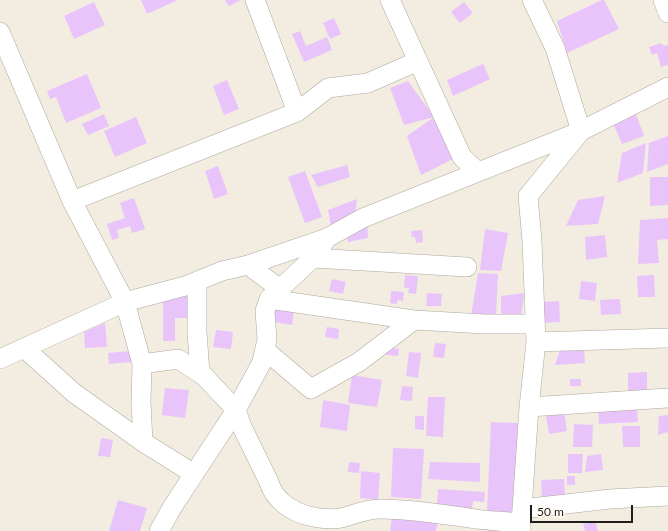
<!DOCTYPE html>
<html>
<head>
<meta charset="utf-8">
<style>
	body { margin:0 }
	#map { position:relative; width:668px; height:531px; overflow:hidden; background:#f2ede0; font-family:Lato,sans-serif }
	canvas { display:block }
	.scale { position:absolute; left:530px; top:505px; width:103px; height:18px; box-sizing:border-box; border:2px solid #1f1d19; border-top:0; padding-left:5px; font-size:12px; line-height:14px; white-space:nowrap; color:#1f1d19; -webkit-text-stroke:3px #fefaf0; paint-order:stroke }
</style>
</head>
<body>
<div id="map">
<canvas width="668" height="531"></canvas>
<div class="scale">50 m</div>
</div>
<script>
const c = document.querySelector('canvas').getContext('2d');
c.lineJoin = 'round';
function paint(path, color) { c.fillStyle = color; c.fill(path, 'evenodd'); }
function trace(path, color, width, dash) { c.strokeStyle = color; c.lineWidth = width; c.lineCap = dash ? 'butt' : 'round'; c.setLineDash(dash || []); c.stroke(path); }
const building = new Path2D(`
	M141 0H178L147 14Z
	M225 0H241L229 6Z
	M602 0H604L619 29 567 53 557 21Z
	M94 2 105 25 74 39 64 16Z
	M464 2 473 13 460 23 451 12Z
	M334 18 341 34 330 39 323 23Z
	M300 31 306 46 327 37 332 50 304 62 292 34Z
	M661 43 664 46 668 45V65L661 67 657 53 652 55 649 47Z
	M483 64 490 79 453 96 447 80Z
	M87 74 101 108 66 123 56 97 50 99 47 91Z
	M227 80 239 109 224 115 213 86Z
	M408 81 434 117 404 125 390 88Z
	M104 114 109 126 88 135 82 124Z
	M636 114 644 136 622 144 613 123Z
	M136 117 147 143 115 157 104 131Z
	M434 117 453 159 421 175 407 136Z
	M668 136V164L647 172 649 143Z
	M646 143 643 173 617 183 622 153Z
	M347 165 350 177 318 187 311 175Z
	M218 166 228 194 214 199 205 171Z
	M305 171 322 217 305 223 288 177Z
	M650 177H668V205L650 206Z
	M605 196 598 224 566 226 578 200Z
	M134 198 145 229 132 233 130 226 117 230 119 238 112 240 107 224 125 218 120 203Z
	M357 199 355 214 331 226 328 210Z
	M668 218V239L657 240 659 263 638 264 640 220Z
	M367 223 368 238 348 242 346 234Z
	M485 229 508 233 501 271 480 270Z
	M422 230 423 242 416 243 415 237H412L411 231Z
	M605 235 607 257 586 260 585 237Z
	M478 273 498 274 496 317 471 316Z
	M405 275 418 276 416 294 408 293 409 288H404Z
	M654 275 655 297H638L637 276Z
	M332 279 346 282 343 294 329 291Z
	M581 281 597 283 595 301 579 299Z
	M391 291 404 292 403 301 397 300V304L390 303Z
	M427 293 442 294 441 306H426Z
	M524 293 521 316 501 314V296Z
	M163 294H188V318H175V341H163Z
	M620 299 621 314 601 315 600 300Z
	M559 301 560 322 540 323 539 302Z
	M275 307 294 310 292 325 273 322Z
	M105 323 107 347 85 348 84 332Z
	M327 327 339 329 338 339 325 337Z
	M216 330 233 332 231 349 213 347Z
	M435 343 446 344 444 358 433 357Z
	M387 347 399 349 398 356 386 355Z
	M584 349 585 363 555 365 560 350Z
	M130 351 131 362 109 364 108 353Z
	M409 352 421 353 418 378 406 376Z
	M647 372V392L628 393V373Z
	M352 375 382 380 377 407 348 403Z
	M570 379H581V386H570Z
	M402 386 413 387 412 401 400 400Z
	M165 388 189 390 185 418 162 415Z
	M428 397H445L443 437 426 436Z
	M323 400 350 405 347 431 320 427Z
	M637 406 638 422 599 424 598 407Z
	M564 412 567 431 549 434 546 416Z
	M668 415V432L658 435 659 416Z
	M415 416H424V430L415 429Z
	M491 422 518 423 514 513 487 512Z
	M574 424 593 425 592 447H573Z
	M622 426H640V447H623Z
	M101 438 113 440 110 457 98 456Z
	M393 448 424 449 421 499 391 497Z
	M568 454H583L582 473H568Z
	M601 454 603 470 585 472 587 456Z
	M349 462 360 463 359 473 348 472Z
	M430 462 480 463V482L428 479Z
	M361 471 380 473 378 500 360 498Z
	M567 476H575V485H567Z
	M564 479 565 497 542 498 541 480Z
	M438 489 485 492 484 502 473 501 472 509 437 507Z
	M118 500 147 508 140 531H109Z
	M392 517 438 522 436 531H390Z
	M595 521 598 531H585L583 524Z`);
const minor = new Path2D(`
	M255 0 297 112
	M390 0 462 157 478 172
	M663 0 668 13
	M0 32 72 201 125 302 142 364 141 402 143 442
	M72 201 297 112 328 88 368 83 418 61
	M313 258 467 267
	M248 265 280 289
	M197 282V332L200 373
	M269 299 414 320
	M536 342 668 338
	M24 348 74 393 143 442 194 474
	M265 350 311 389 359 362 414 320 485 324H535
	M0 359 125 302 185 286 222 271 248 265 327 238 363 218 581 131 668 87
	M142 364 178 359 204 376 236 410 242 427 269 482C274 500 292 512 309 516 321 519 334 520 345 517 358 513 367 509 381 509 410 509 440 514 469 518 486 521 503 521 521 523
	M529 407 668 398
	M522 509 610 499 668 496
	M159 531 173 506 236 410 262 362 267 339 265 311 269 299 313 258 327 238
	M521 531V523L529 407 536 342 532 241 528 196 581 131 555 48 532 0`);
paint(building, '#e9c4fb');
trace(minor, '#ada89c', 20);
trace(minor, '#fff', 19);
</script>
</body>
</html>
